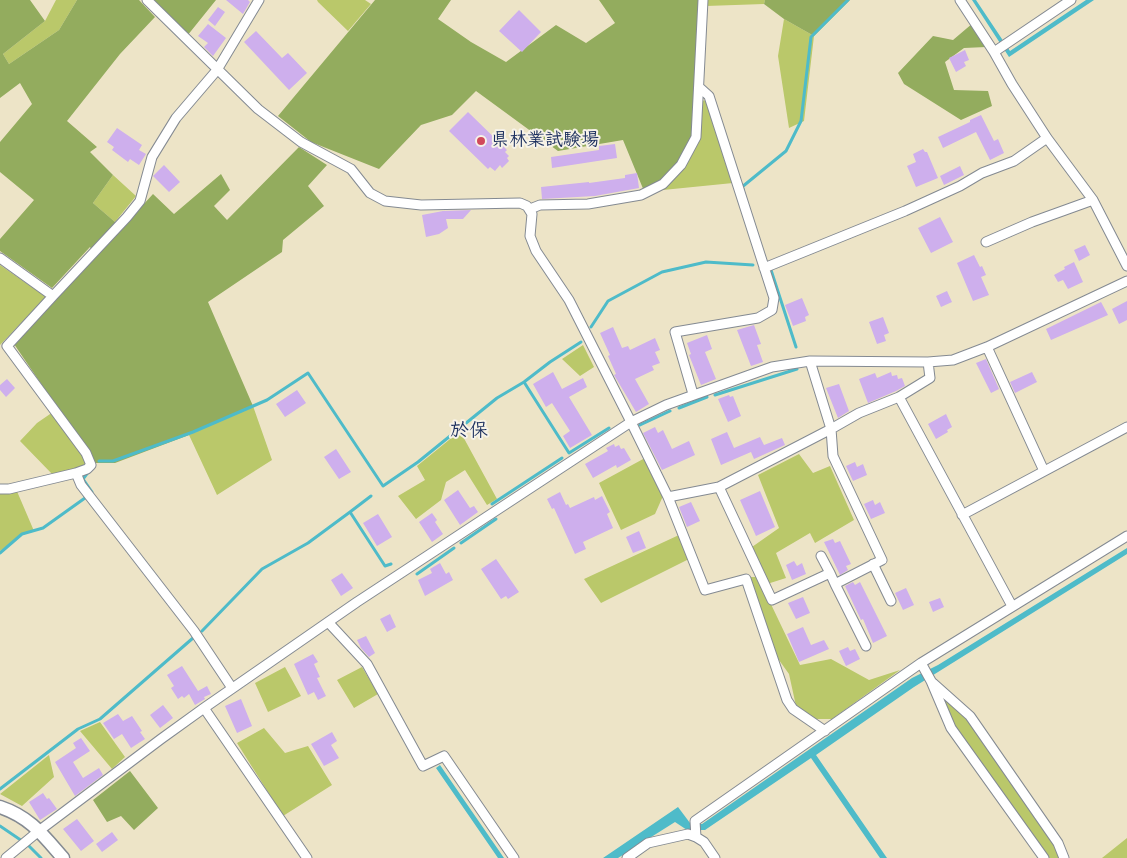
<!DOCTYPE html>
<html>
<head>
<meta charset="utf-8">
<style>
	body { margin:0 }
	canvas { display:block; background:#ede4c7 }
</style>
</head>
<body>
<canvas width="1127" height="858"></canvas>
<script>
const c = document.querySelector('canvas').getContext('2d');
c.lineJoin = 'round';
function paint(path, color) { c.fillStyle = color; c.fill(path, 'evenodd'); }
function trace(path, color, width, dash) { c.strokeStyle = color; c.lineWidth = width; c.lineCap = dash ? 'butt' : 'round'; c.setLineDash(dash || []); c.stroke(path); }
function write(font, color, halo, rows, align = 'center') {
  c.font = font + ' Mynerve,"Klee One",sans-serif'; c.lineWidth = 4; c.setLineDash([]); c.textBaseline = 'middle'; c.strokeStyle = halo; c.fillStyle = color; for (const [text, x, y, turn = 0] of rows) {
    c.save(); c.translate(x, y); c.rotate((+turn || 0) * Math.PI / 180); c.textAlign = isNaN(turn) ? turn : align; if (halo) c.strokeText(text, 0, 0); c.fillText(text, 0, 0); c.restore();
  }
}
const green = new Path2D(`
	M56 0H77L59 30 9 64 3 54 45 21Z
	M317 0H365L371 4 348 31 318 2Z
	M706 0H765L764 4 706 6Z
	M784 19 814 36 804 121 789 128 778 56Z
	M706 100 733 183 663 190 684 167 702 101Z
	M113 175 136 196 115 222 93 203Z
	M0 265 46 297 0 345Z
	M583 345 594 367 580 376 562 359Z
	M253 406 272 460 217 495 189 435Z
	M53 412 80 450 86 463 80 468 53 475 20 441 37 423Z
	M460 431 497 499 487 505 465 470 446 482 441 500 416 519 398 496 425 480 417 466Z
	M799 454 813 473 830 466 854 520 815 543 810 533 776 553 786 578 767 584 752 547 779 528 758 475Z
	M645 458 663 496 655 514 621 530 599 483Z
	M16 489 34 531 22 535 0 551V491Z
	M679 535 689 559 601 603 584 579Z
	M750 577H758L800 665 831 659 869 680 900 670 832 719H814L796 706 789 674 774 653Z
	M285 667 301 696 268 712 255 683Z
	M362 667 378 694 354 708 337 680Z
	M943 699H947L966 718 1054 843 1061 858H1048L954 726Z
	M100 722 125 757 112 769 80 731Z
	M264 728 285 753 308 746 332 785 283 816 237 743Z
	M49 755 54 777 22 806 0 794Z
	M1127 838V858H1102Z`);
const forest = new Path2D(`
	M0 0H30L45 21 3 54 9 64 59 30 77 0H139L155 17 120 54 67 121 97 147 90 152 113 175 93 203 122 228 153 194 174 214 221 174 230 190 214 206 227 220 299 147 327 165 308 186 324 206 283 240 282 252 208 302 253 406 189 435 115 463H95L14 344 96 257 90 247 52 288 0 251V239L34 200 0 172V142L32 104 20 83 0 98Z
	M154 0H216L187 36Z
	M375 0H451L438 19 471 42 506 62 556 25 586 43 615 23 599 0H699L691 137 678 164 662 180 644 191 623 140 558 151 476 91 452 115 421 125 379 169 311 142 278 116Z
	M765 0H850L814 36 784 19 764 4Z
	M973 23 986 47 964 48 945 62 954 90 988 91 992 106 961 120 904 84 898 73 933 36 953 40Z
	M130 771 158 808 134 830 121 816 107 822 93 800Z`);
const water = new Path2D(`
	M972 0H976L1010 51 1086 0H1094L1009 57Z
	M1127 548V554L914 687 816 755 887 858H880L811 758 705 830H687L675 822 618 858H603L678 807 690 823 702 824 912 678 938 665Z
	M440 765 504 858H498L436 768Z`);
const stream = new Path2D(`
	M743 189 742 187 786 151 801 121 811 37 848 0
	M771 270 796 347
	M591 327 608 301 662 272 706 262 753 265
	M524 382 569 453 609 428
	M715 395 797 369
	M679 408 707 397
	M640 425 670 411
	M99 461H113L193 432 267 400 308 373 383 486 418 462 497 398 524 382 550 362 581 342
	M89 471 83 479 92 492
	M492 504 562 458
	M350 512 371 496
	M461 543 496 519
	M0 553 22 534 43 528 85 498
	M417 574 454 548
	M202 631 262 569 308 543 350 512 385 566 391 564
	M0 789 78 729 100 719 193 638
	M0 826 28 845 41 858`);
const building = new Path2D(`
	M226 0H248L250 2 243 14Z
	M218 7 225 12 215 26 208 20Z
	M519 10 541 32 522 52 499 31Z
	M208 24 226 38 213 56 204 47 208 43 198 36Z
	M256 31 282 58 288 53 307 73 289 90 244 42Z
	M965 50 969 60 964 62 966 66 956 72 949 58Z
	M468 112 507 150 505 152 509 156 507 158 509 161 502 168 500 165 495 171 490 167 488 169 449 131Z
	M981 115 994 141 998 139 1004 153 990 160 976 132 943 148 938 137 970 122V120Z
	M117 128 142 145 139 150 146 154 139 165 130 159 128 162 112 150 114 147 107 142Z
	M615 144 617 158 552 168 551 157 599 150V146Z
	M923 149 925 152H927L938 178 916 187 907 166 916 162 913 154Z
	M164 165 180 182 169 192 153 176Z
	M960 166 964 175 944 185 940 176Z
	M637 173 639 188 595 196 542 199 541 187 589 182V183L625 178V175Z
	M471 210 463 219H446L448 228 439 234 426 237 422 215 443 211Z
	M940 217 953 242 931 253 918 228Z
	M1085 245 1090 255 1079 261 1074 250Z
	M974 255 980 267 982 266 986 275 981 277 989 295 973 301 957 263Z
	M1074 262 1083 282 1068 289 1063 280 1058 282 1054 275 1065 269 1064 267Z
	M947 291 952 302 941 307 936 296Z
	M802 298 809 315 805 317 806 321 793 326 785 305Z
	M1127 301V320L1119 324 1112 309Z
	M1101 302 1108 315 1051 340 1046 329Z
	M883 317 889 333 884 335 886 341 877 344 869 322Z
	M754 325 761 344 757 345 763 362 751 366 737 330Z
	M613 327 622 348 628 346 630 350 655 338 660 350 655 352 660 363 652 366 654 370 635 379 649 404 636 412 614 375 616 374 608 356 610 355 600 333Z
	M707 335 712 349 705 352 716 379 701 385 689 355 691 354 687 343Z
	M986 359 999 389 991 393 976 363Z
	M553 372 562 389 583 378 587 387 569 397 592 435 570 448 563 436 570 431 552 403 546 407 533 384Z
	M891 372 892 376 897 375 898 379 902 378 905 386 896 391 868 403 859 379 875 373 877 378Z
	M1032 372 1037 382 1015 393 1010 382Z
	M7 379 15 388 6 397 0 390V385Z
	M839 384 849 411 838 418 826 388Z
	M297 390 306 403 285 417 276 404Z
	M729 395 730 397 733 396 741 416 728 422 718 399Z
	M946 414 952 427 947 430 948 432 936 439 928 424Z
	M655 427 658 433 663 430 672 449 689 441 695 455 662 470 643 433Z
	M727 432 734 448 760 437 764 445 782 438 785 445 754 459 751 452 721 465 711 439Z
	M614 444 615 447 619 445 621 449 624 448 631 460 617 468 616 465 593 478 585 464 608 451 606 448Z
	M336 449 351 472 339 479 324 457Z
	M855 462 857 467 863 464 867 475 853 481 846 466Z
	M458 490 470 508 474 506 478 512 460 525 444 500Z
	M760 491 775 527 756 536 740 500Z
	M560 492 566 505 568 504 570 508 594 497 595 500 602 496 610 512 607 514 613 528 583 542 586 549 575 554 554 508 552 509 547 499Z
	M873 500 875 505 880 502 885 513 871 519 864 504Z
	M691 502 700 521 687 527 679 507Z
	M432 513 437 520 435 522 443 534 432 542 419 522Z
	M378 514 392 537 377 546 363 523Z
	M639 531 646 548 633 553 626 537Z
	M833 539 835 543 840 541 851 564 846 566 848 570 840 575 824 542Z
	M496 559 519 592 508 599 506 596 501 599 481 569Z
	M794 561 797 566 802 563 806 574 792 580 786 565Z
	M440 563 446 574 449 572 453 580 425 596 418 580 432 573 430 569Z
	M342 573 353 588 341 596 331 580Z
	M853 582 855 585 860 582 887 636 873 643 863 619 861 620 845 586Z
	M906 588 914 605 903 610 895 593Z
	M803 597 810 613 796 619 788 603Z
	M940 598 944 607 933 612 929 602Z
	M390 614 396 627 387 632 380 619Z
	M803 627 811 645 824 640 829 649 799 662 787 634Z
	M366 636 375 653 369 657 361 648 357 640Z
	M848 647 850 651 855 649 860 659 846 666 839 651Z
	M313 654 318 662 314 664 320 677 317 678 326 696 318 700 314 692 308 695 294 664Z
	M182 666 198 691 207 686 211 694 204 697 205 699 195 705 189 694 184 698 182 696 178 699 171 688 174 686 167 675Z
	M241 699 252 726 237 733 225 706Z
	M163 705 173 718 160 728 150 715Z
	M118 714 123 721 132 716 142 731 140 732 145 739 131 748 122 734 114 739 103 723Z
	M332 732 337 741 331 745 339 758 324 766 311 744Z
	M81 738 90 751 73 762 83 778 99 768 103 775 75 796 55 762 76 748 73 743Z
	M43 793 47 799 49 798 57 809 40 820 29 802Z
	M77 819 94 841 81 851 63 829Z
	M112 832 118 840 102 852 96 844Z`);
const street = new Path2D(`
	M147 0 258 109 301 142 351 169 370 193 385 201 421 205 520 203 527 206 532 214 530 236 536 251 569 300 631 422 668 497 719 487 831 429 810 361
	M960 0 994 52 1012 84 1047 138 1093 200 1127 266
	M994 52 1071 0
	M530 209 540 205 588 204 641 195 663 184 681 165 696 137 703 0
	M986 242 1032 222 1093 200
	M0 258 53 296 127 217 140 201 152 157 176 118 217 70 259 0
	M764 268 905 211 960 186 982 173 1014 161 1047 138
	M53 296 7 346 86 453 91 465 87 469 76 473 81 485 194 631 232 688
	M987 347 1044 471
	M693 394 675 332 758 318 772 310 774 298 709 96 699 87
	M899 397 1012 606
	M719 487 772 600 830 573 835 584 882 560 833 456 831 429 859 413 899 397 930 378 928 362
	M0 489H9L76 473
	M668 497 705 590 746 579 787 700 793 709 825 731
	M962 515 1127 427
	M821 556 830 573
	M873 564 891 601
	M835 584 866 646
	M328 622 367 664 423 766 444 756 514 858
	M921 663 931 681 951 728 1044 858
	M933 683 970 716 1058 843 1064 858
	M204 708 307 858
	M696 837 695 821 921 663 1127 536
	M6 858 40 830 161 739 204 708 357 602 631 422 666 405 772 367 810 361 928 362 953 360 987 347 1127 281
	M627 858 648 843 688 834 696 837 704 842 715 858`);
const secondary = new Path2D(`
	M0 807C30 817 43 835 63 858`);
const markers = [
	[481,141,5,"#d1495b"]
];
const poiNames = [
	["県林業試験場",491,141]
];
const neighbourhoodNames = [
	["於保",469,432]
];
paint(green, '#bac86a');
paint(forest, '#93ac5e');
paint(water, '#4ebbc9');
trace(stream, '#4ebbc9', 3);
paint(building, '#ceafed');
trace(street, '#848a92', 11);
trace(secondary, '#848a92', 15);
trace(street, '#fff', 9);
trace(secondary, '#fff', 12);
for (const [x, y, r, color] of markers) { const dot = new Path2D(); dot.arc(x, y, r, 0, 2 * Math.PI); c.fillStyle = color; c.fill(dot); trace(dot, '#f7f3e8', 2); }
write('bold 18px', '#1b2f5e', '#f7f3e8', poiNames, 'left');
write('bold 19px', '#1b2f5e', '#f7f3e8', neighbourhoodNames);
</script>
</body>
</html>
